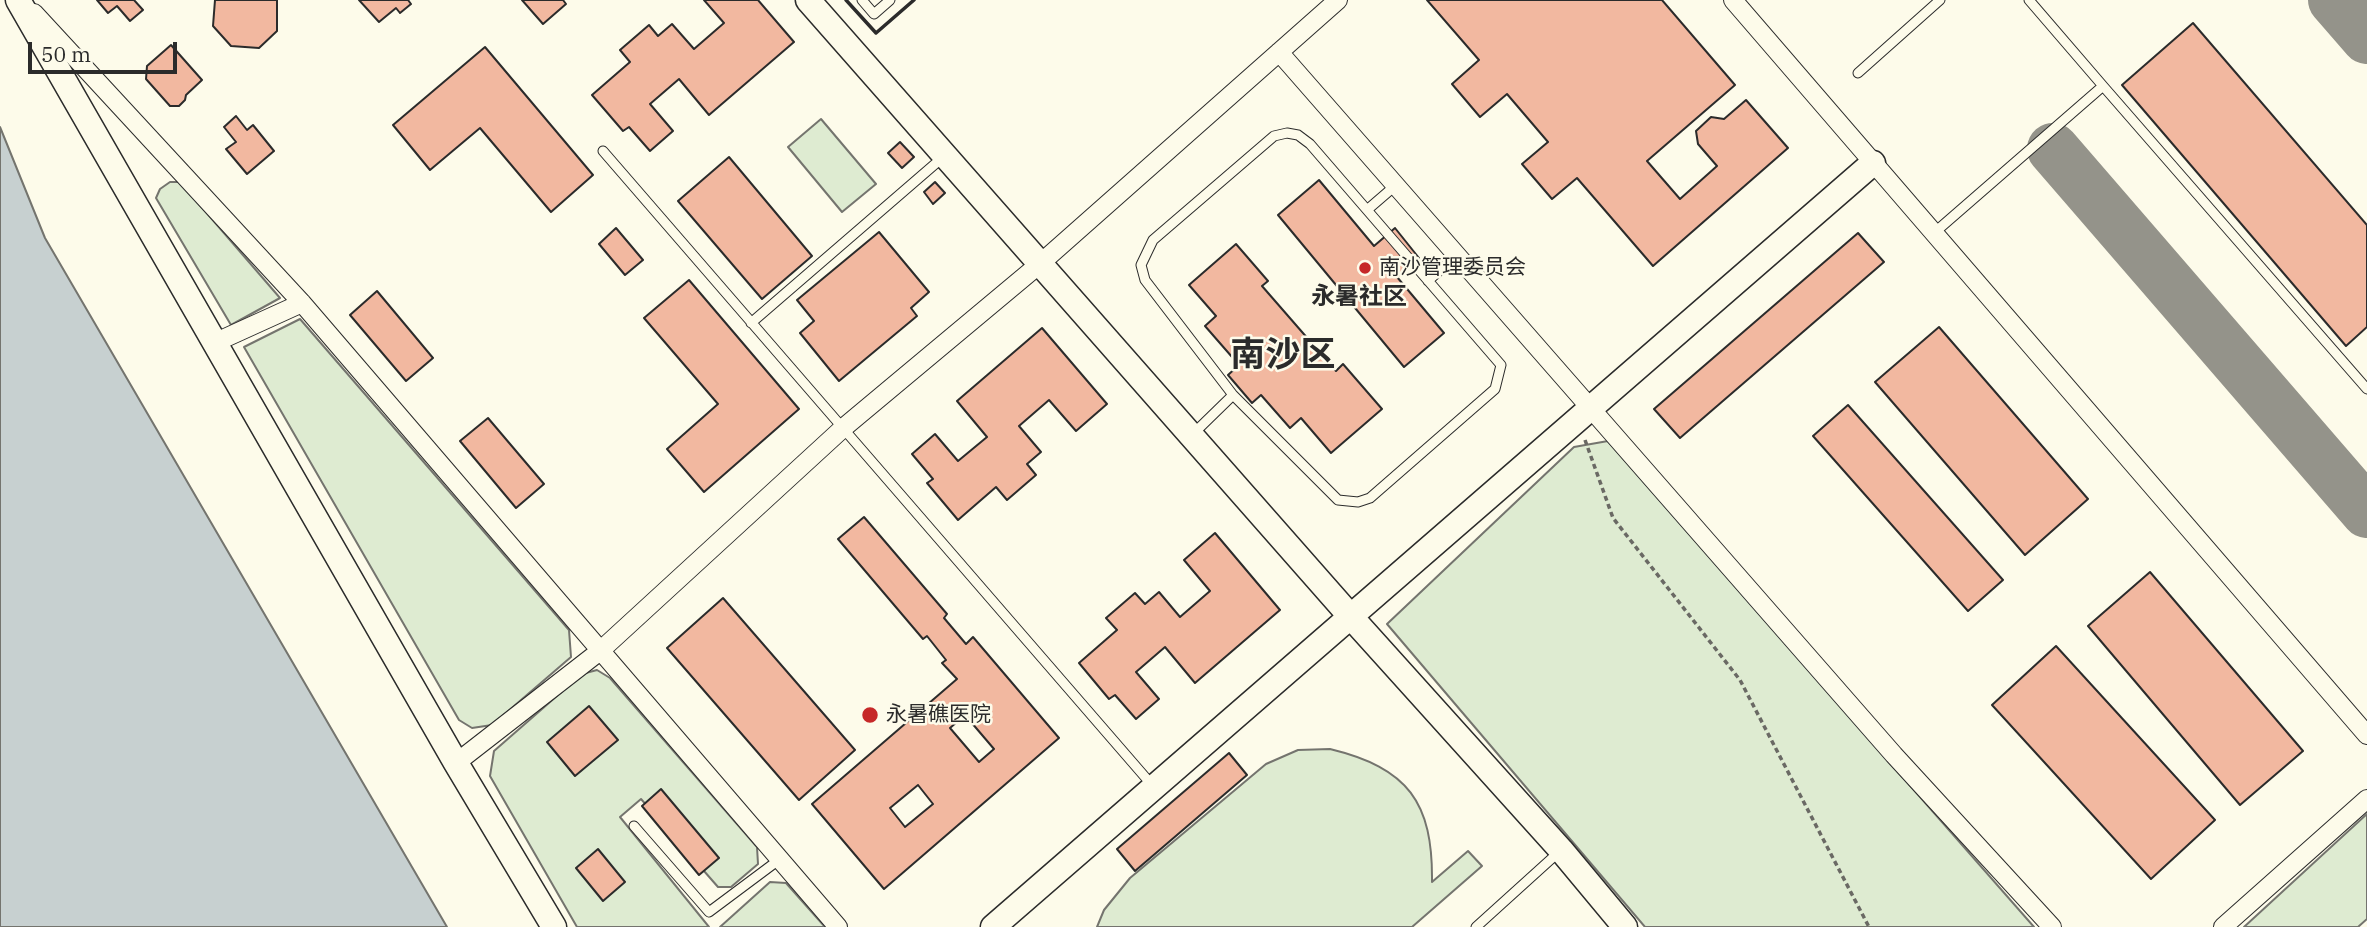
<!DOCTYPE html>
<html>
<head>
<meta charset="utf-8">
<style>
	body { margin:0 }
	#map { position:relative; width:2367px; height:927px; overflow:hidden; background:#fdfbea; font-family:"IBM Plex Serif",serif }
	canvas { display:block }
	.scale { position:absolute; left:28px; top:42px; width:149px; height:32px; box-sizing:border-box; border:4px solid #2b2b2b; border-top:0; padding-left:9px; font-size:21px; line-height:24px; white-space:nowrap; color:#2b2b2b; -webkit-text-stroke:5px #fdfbea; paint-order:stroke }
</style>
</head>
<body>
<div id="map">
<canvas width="2367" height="927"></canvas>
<div class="scale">50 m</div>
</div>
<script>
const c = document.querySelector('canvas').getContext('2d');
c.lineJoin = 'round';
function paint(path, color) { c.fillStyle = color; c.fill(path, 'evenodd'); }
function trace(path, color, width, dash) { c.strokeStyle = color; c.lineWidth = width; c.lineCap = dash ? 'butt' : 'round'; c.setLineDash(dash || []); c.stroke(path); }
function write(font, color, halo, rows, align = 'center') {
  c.font = font + ' "IBM Plex Serif","Noto Sans SC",serif'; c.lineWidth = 5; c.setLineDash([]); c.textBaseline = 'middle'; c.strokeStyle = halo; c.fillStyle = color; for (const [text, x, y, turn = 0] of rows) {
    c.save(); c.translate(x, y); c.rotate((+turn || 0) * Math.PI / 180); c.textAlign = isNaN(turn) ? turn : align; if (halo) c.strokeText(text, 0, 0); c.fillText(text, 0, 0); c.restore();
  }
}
const green = new Path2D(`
	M821 119 876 184 842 212 788 147Z
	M170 182H180L280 298 231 325 156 198 160 189Z
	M300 319 569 630 571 657 492 725 472 728 459 720 244 347Z
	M1608 441 2034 927H1645L1387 624 1574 447Z
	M597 670 610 678 757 847 758 864 731 887H718L641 799 620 817 709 927H577L490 776 494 751 582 674Z
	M1330 749C1408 768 1433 802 1432 882L1468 851 1482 866 1412 927H1097L1104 910 1130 878 1266 764 1298 750Z
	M2367 814V919L2358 927H2244Z
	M770 882 786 883 825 927H720Z`);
const water = new Path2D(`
	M0 127 45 238 447 927H0Z`);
const taxiway = new Path2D(`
	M2334 0 2367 38
	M2053 149 2367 512`);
const building = new Path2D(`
	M97 0H134L143 10 130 21 117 6 108 13Z
	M215 0H277V31L259 48 231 46 213 26Z
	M359 0H408L411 4 400 13 396 8 379 22Z
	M522 0H563L566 4 543 24Z
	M704 0H758L794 42 709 115 679 79 650 104 673 131 650 151 629 127 623 131 592 95 630 62 620 50 649 25 658 36 672 24 694 49 724 23Z
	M1427 0H1662L1735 85 1647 161 1680 199 1717 166 1698 144 1696 131 1711 117 1724 119 1746 100 1788 148 1653 266 1577 178 1552 199 1522 164 1548 142 1507 94 1480 117 1452 84 1479 60Z
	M2193 23 2367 225V327L2346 346 2122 85Z
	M171 45 202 80 186 95 185 100 179 106H170L146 79 147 66Z
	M485 47 593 175 551 212 480 128 430 170 393 125Z
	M236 116 247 130 253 125 274 151 247 174 226 149 236 142 224 127Z
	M900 142 914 157 902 168 888 153Z
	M729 157 812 256 762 299 678 201Z
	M1319 180 1374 246 1395 228 1419 258 1397 277 1444 333 1404 367 1278 215Z
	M935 182 945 193 933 204 924 192Z
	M616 228 643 260 625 275 599 244Z
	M879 232 929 292 911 308 917 316 839 381 800 333 814 321 797 300Z
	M1858 233 1884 262 1680 438 1654 409Z
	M1236 244 1268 281 1262 286 1336 371 1343 364 1382 409 1331 453 1301 418 1290 428 1261 395 1252 403 1228 375 1239 365 1205 326 1216 316 1189 285Z
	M689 280 799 409 704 492 667 449 718 404 644 318Z
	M377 291 433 358 406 381 350 315Z
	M1939 327 2088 499 2025 555 1875 382Z
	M1042 328 1107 404 1076 431 1049 400 1019 426 1041 452 1027 464 1036 475 1007 500 996 487 958 520 927 483 933 479 912 454 935 434 958 461 987 437 957 401Z
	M1848 405 2003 580 1968 611 1813 436Z
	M488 418 544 484 516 508 460 441Z
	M864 517 947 614 944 618 966 644 973 637 1059 738 884 889 812 804 957 679 942 663 946 660 927 636 923 639 838 539ZM965 715 994 749 979 762 950 728ZM918 785 933 804 905 827 890 808Z
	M1215 533 1280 610 1195 683 1165 647 1136 672 1159 699 1136 719 1115 695 1109 699 1079 663 1117 630 1106 618 1135 593 1145 604 1159 592 1180 617 1210 591 1184 560Z
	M2150 572 2303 751 2240 805 2088 626Z
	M723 598 855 750 799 800 667 648Z
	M2056 646 2215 820 2151 879 1992 705Z
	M589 706 618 740 575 776 547 742Z
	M1229 753 1247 775 1135 871 1117 849Z
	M661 789 719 858 699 875 642 806Z
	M598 849 625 882 603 901 576 868Z`);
const path = new Path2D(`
	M1585 440 1613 518 1740 680 1869 927`);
const lane = new Path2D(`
	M862 0 874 14 890 0
	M1858 73 1940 0
	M2103 86 2367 389
	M1287 133 1298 135 1310 144 1501 365 1495 389 1370 498 1358 502 1338 500 1233 395 1145 280 1141 265 1153 240 1274 136Z
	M603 151 1152 785
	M1367 210 1396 185
	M1934 233 2103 86 2029 0
	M1428 281 1457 255
	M751 323 942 158
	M1193 434 1233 395
	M634 826 709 912 780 859
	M1476 927 1560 851`);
const street = new Path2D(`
	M1733 0 2367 735
	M34 13 302 303 838 927
	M1279 52 1894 755 2052 927
	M214 343 302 303
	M456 763 600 651 842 429 1042 262 1338 0
	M2223 927 2367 799`);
const secondary = new Path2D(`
	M18 0 456 763 554 927
	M808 0 1351 617 1561 850 1625 927
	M993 927 1873 163`);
const wall = new Path2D(`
	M846 0 876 33 914 0`);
const markers = [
	[1365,268,7,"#c62828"],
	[870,715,9,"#c62828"]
];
const poiNames = [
	["南沙管理委员会",1379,268],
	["永暑礁医院",886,715]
];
const quarterNames = [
	["永暑社区",1359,297]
];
const townNames = [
	["南沙区",1283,356]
];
paint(green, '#deebd1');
trace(green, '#74746e', 2);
paint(water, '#c7d0d0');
trace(water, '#74746e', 2);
trace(taxiway, '#94938a', 52);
paint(building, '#f2b8a0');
trace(building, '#2b2b2b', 2);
trace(lane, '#2b2b2b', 11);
trace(street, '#2b2b2b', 20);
trace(secondary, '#2b2b2b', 27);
trace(path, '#6a6964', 3.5, [5, 3.5]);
trace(lane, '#fdfbea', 9);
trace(street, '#fdfbea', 18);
trace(secondary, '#fdfbea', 24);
trace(wall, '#2b2b2b', 3.5);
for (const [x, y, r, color] of markers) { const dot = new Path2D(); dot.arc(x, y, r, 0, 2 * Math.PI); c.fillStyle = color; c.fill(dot); trace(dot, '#fdfbea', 2.5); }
write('21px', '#2b2b2b', '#fdfbea', poiNames, 'left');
write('bold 24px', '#2b2b2b', '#fdfbea', quarterNames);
write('bold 35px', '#2b2b2b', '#fdfbea', townNames);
</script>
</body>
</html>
